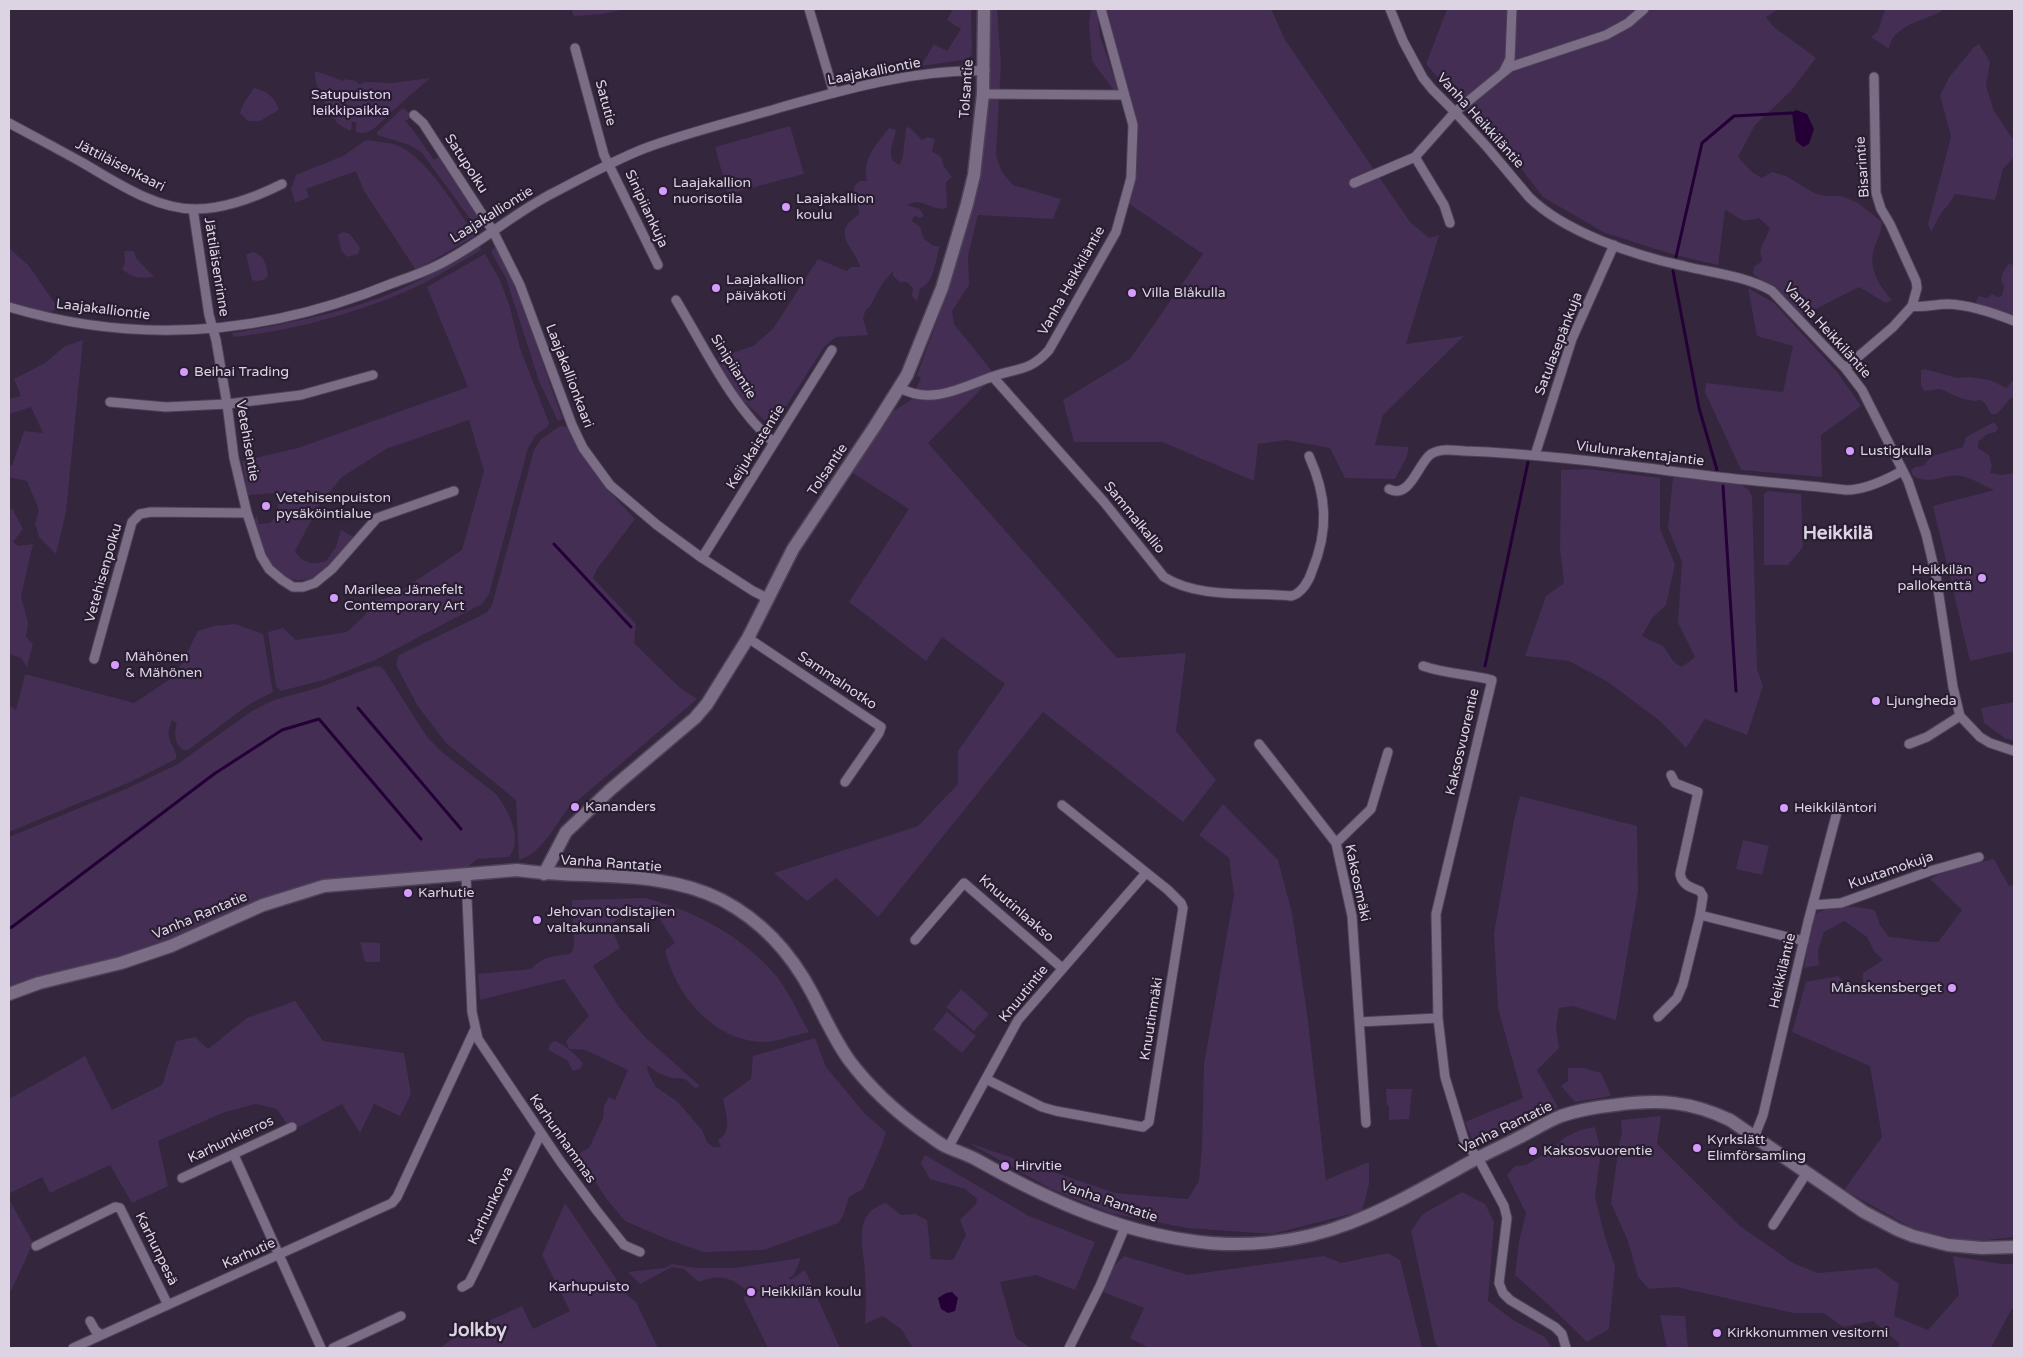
<!DOCTYPE html>
<html>
<head>
<meta charset="utf-8">
<style>
	body { margin:0 }
	#map { position:relative; width:2023px; height:1357px; overflow:hidden; background:#33263d; font-family:"Varela Round",sans-serif }
	canvas { display:block }
	.frame { position:absolute; inset:0; border:10px solid #dcd4e3; pointer-events:none }
</style>
</head>
<body>
<div id="map">
<canvas width="2023" height="1357"></canvas>
<div class="frame"></div>
</div>
<script>
const c = document.querySelector('canvas').getContext('2d');
c.lineJoin = 'round';
function paint(path, color) { c.fillStyle = color; c.fill(path, 'evenodd'); }
function trace(path, color, width, dash) { c.strokeStyle = color; c.lineWidth = width; c.lineCap = dash ? 'butt' : 'round'; c.setLineDash(dash || []); c.stroke(path); }
function write(font, color, halo, rows, align = 'center') {
  c.font = font + ' "Varela Round",sans-serif'; c.lineWidth = 4.5; c.setLineDash([]); c.textBaseline = 'middle'; c.strokeStyle = halo; c.fillStyle = color; for (const [text, x, y, turn = 0] of rows) {
    c.save(); c.translate(x, y); c.rotate((+turn || 0) * Math.PI / 180); c.textAlign = isNaN(turn) ? turn : align; if (halo) c.strokeText(text, 0, 0); c.fillText(text, 0, 0); c.restore();
  }
}
const green = new Path2D(`
	M571 9H626L602 14 574 16Z
	M953 9H971L972 54 968 59 963 60 921 66 934 44 947 51 961 29 947 20Z
	M990 9H997L1001 63 996 156 1002 172 1013 185 1061 199 1053 219 978 215 968 256 969 285 952 311 954 324 995 375 928 443 1117 658 1186 653 1176 731 1216 780 1183 822 1043 712 878 917 836 878 807 901 774 873 918 826 958 784V751L1005 684 942 637 926 661 849 602 909 509 851 472 892 412 911 400 921 378 917 375C937 321 959 266 972 209 988 144 992 76 990 9Z
	M1091 9H1097L1100 36 1123 103 1092 61 1089 23Z
	M1105 9H1271L1285 40 1410 222 1429 238 1439 235 1406 344 1464 336 1383 415 1375 445 1409 447 1407 456 1395 479 1345 478 1330 448 1286 440 1258 444 1254 481 1162 442H1074L1063 400 1130 359 1203 254 1128 203 1137 146V121L1115 52Z
	M1447 9H1779L1766 17 1774 27 1816 58 1791 91 1755 125 1738 157 1752 172 1762 178 1772 172 1786 176 1814 193 1826 196H1842L1858 203 1882 222C1881 235 1877 238 1874 249 1868 268 1879 286 1892 300L1886 303 1859 287 1802 316 1787 298 1753 274 1754 267 1762 261 1760 250 1770 228 1759 218C1739 224 1741 218 1725 210L1718 265 1675 255 1605 233 1543 197 1499 140 1449 90 1426 64Z
	M1885 9H1943L1940 12C1922 21 1892 26 1889 49L1871 37 1878 31Z
	M1979 44 1990 62 1986 86 1994 111 2014 141V157L2003 169 1995 200 1955 194 1949 204 1941 213 1931 232 1928 224 1951 137 1940 95 1950 76 1974 47Z
	M315 71 344 81 345 79 356 81 358 84H361L365 82 393 83 430 78 389 114 386 111 381 113 386 118C376 126 370 136 356 132V122H352L351 131C347 129 343 127 340 125 330 117 312 83 315 71Z
	M254 88C267 91 275 97 279 110L260 121H248L240 113 243 104Z
	M403 108 413 116 405 121 413 130 434 160 440 156 482 223 476 227 422 153 410 145 377 135V132Z
	M790 126 804 174 728 194 715 147Z
	M909 127 922 140 927 137 935 139 932 151 942 158 943 165 952 177 946 182 947 208C934 212 920 196 907 205L920 209 924 216 920 218 914 216 912 221 920 227 924 239 934 246H940C935 262 935 281 920 289L917 302 912 296 913 288 907 282H900L893 276V271L882 284 869 308 866 309 863 318 868 335 836 337 824 347 778 419 764 420C747 403 718 383 719 357L753 346 773 329 818 259 847 271 851 267H860C858 254 838 240 847 225 849 221 856 217 859 214 859 200 852 198 855 185L860 181H867C862 158 876 145 889 128L896 130C894 142 889 148 892 160L900 165 903 155 906 128Z
	M366 140C378 142 390 142 401 147 428 160 459 211 475 236L416 270 364 191 356 171 306 189 309 197 295 203 291 189 296 175 343 156Z
	M343 232 350 234 360 248 358 254 347 257 341 250 338 235Z
	M480 245 481 250C462 261 443 273 424 283 369 310 294 331 233 337L232 333C297 322 365 309 424 278 443 268 461 256 480 245Z
	M495 247C526 300 540 361 563 419L558 421 539 381 506 278 492 254V250Z
	M9 248 29 266 58 308 49 313 9 302Z
	M124 251H134L136 258 154 277C140 279 133 278 122 269L125 263Z
	M252 252C265 254 266 265 268 275 266 281 257 282 252 280L246 255Z
	M485 254 500 280 510 307 520 348 549 423 547 427 535 436 528 448 489 594 482 604 375 660 324 680 281 691 276 686 268 632 283 628 296 640 347 632 364 616 375 601 393 596 462 550 484 471 469 420 386 449 342 477 320 504 295 551C304 564 311 565 326 561L336 547 341 530 355 538C346 549 336 564 324 573 317 578 311 580 302 580 272 583 262 544 254 522L257 515 259 524 270 523 278 513 277 493 248 495 242 461 298 448 468 387 427 287Z
	M2009 263 2014 266V319L1975 306 1978 296 1987 298 1992 294 1998 297 2002 296 2004 286 2001 281 2003 272Z
	M1748 288 1774 303 1838 373 1861 406 1821 435 1822 477 1741 470 1705 392 1706 383 1783 392 1793 346 1757 336Z
	M83 340 66 512 56 554 39 537 35 523 39 510 27 481 9 477V464L12 466 24 431 43 433 31 407 9 414V399L21 396 14 379 45 363 65 346Z
	M1925 369 1957 378 1969 377 1990 380 2006 388 2014 379V397L2010 399 1997 414H1991L1985 403 1980 400 1974 401 1963 399 1940 389 1924 391 1921 385V370Z
	M1994 422 1998 428 1996 432 1987 434 1978 442V448L1989 455 1992 466 1990 473 2001 475 2014 473V651L1970 661 1933 506 1994 490C1984 486 1972 478 1961 476 1944 473 1933 486 1913 476L1911 470 1915 467 1923 466 1932 456 1963 447 1966 437Z
	M560 426 567 427 586 460 608 490 635 519 597 569 593 578 636 624 634 643 679 687 697 699 576 802 574 801C557 820 545 852 519 860L516 800 446 743 417 705 396 665 399 655 486 613 492 605 534 450 541 439Z
	M1588 469 1660 478V529L1675 564 1666 605 1652 618 1642 636 1663 646 1674 662 1682 667 1695 657 1678 623 1682 562 1668 528 1673 477 1739 483 1749 490 1752 496 1757 669 1763 686 1747 735 1705 719 1686 748 1660 721 1608 682 1569 661 1525 656 1546 596 1564 583 1560 549 1561 470Z
	M1768 491 1801 494 1803 547 1788 565H1764V494Z
	M12 508 23 529 13 542 18 546 33 544 21 596 28 623 26 637 33 644 27 667 21 658 9 654V510Z
	M235 624 263 634 273 692 248 705 188 750H183C175 745 173 733 177 724L172 720C162 742 178 746 176 759L128 783 9 832V705L16 710 25 674 134 703 175 676 198 631 214 626Z
	M375 666 381 667 385 671 427 737 442 752 496 794C508 809 524 840 509 857L477 859 464 870C406 874 339 872 284 891 230 909 180 940 126 957 87 968 47 973 9 988V837L128 788 176 765 252 711 274 700 317 688Z
	M2014 702V740L2006 739 1984 723 1981 708Z
	M1520 796 1637 826 1638 891 1616 1020 1573 1006 1559 1008 1556 1027 1559 1048 1537 1070 1558 1107 1547 1114 1478 1142 1473 1141 1465 1122 1523 1098 1498 1008 1494 933 1513 825Z
	M1223 804 1278 860 1292 913 1307 1013 1326 1180 1369 1162V1184L1362 1211 1272 1234 1187 1228 1110 1213 1051 1189 969 1143 1115 1193 1188 1199 1199 1181 1202 1146 1204 1064 1234 895 1229 858 1199 835Z
	M1743 840 1769 846 1762 875 1736 869Z
	M1994 859 2009 886 2014 885V1237L1969 1242 1914 1229 1844 1190 1882 1137 1870 1066 1792 1032 1806 982 1838 976 1851 988 1863 991V973L1883 960 1874 951 1867 937 1844 921 1824 932 1818 951 1819 965 1804 968 1813 916C1833 902 1853 906 1875 910L1880 925 1889 937C1906 938 1921 942 1938 942L1962 910 1930 879 1952 868Z
	M645 898C696 911 744 937 778 978 790 994 799 1015 809 1032 791 1036 770 1045 751 1041 707 1033 675 992 665 950L675 943 656 913H626L610 925 620 948 593 966 619 1007 645 1037 700 1086 695 1088 685 1079 672 1078 658 1073 647 1065 648 1072 656 1087 678 1102 702 1130 707 1142 713 1147H721L718 1140C733 1131 726 1115 723 1099L751 1079 753 1056 815 1038 826 1067 866 1115 886 1132 882 1145 863 1189 849 1197 843 1216 838 1223 764 1250 704 1252 669 1240 625 1221 605 1197 578 1154 589 1148 603 1118 604 1106 609 1097 615 1100 628 1070 585 1050 569 1049 566 1041 589 1016 564 979 480 1000 478 974 531 969C543 956 554 956 571 954L574 945 572 900Z
	M360 942 380 943V962H365Z
	M961 989 989 1014 974 1031 946 1007Z
	M295 1001 323 1041 404 1053 411 1094 400 1116 374 1104 360 1133 342 1104 299 1127 286 1123 277 1109 256 1104 225 1112 158 1141 168 1186 132 1203 110 1165 50 1193 42 1177 9 1194V1099L85 1056 112 1110 162 1085 176 1041 195 1037 208 1049 247 1018Z
	M947 1012 976 1036 962 1053 933 1029Z
	M555 1041C565 1045 577 1055 583 1064L580 1069 573 1071 567 1060 548 1050 550 1044Z
	M1568 1068H1584L1601 1073 1611 1096 1575 1102 1561 1086 1568 1081Z
	M1386 1089H1412L1409 1119 1389 1120V1105L1387 1106Z
	M1661 1116 1657 1144 1740 1226 1793 1263 1818 1273 1877 1268 1899 1284 1894 1316 1928 1330 1959 1295 1953 1256 2002 1264H2014V1309L2011 1310 1991 1348H1899V1343L1873 1321 1843 1327 1824 1313H1793L1676 1287 1649 1289 1638 1277 1628 1241 1611 1203 1619 1145 1622 1132 1621 1120Z
	M1595 1127 1601 1151 1595 1197 1605 1237 1615 1266 1609 1329 1587 1342 1551 1307 1515 1275 1519 1241 1526 1213 1507 1175 1515 1166 1526 1165 1553 1149 1564 1138 1580 1130Z
	M925 1155 1029 1216 1095 1242 1075 1290 1036 1275 1000 1282 1016 1338 1031 1348H913L902 1330 883 1316 865 1324C866 1307 866 1290 865 1273 864 1245 851 1214 886 1203L901 1215 915 1214 927 1220 931 1259 953 1260 966 1235 960 1220 976 1204 977 1199 965 1189 930 1179 921 1163Z
	M1462 1192 1485 1204 1494 1222 1488 1301 1513 1320 1545 1337 1552 1348H1438L1435 1342 1411 1231 1423 1214Z
	M9 1199 33 1243 12 1289 9 1292Z
	M565 1203 628 1296 636 1302 658 1348H440L459 1334 522 1306 533 1329 570 1311 542 1255Z
	M1388 1253 1400 1260 1422 1348H1149L1130 1338 1144 1308 1103 1292 1113 1267 1124 1256 1188 1275 1324 1256 1341 1263Z
	M801 1258 794 1275 789 1278 790 1280 805 1270 840 1348H768L743 1297 759 1291V1289L749 1293C733 1278 720 1273 699 1282L684 1269 672 1267 640 1284 628 1272 665 1268 672 1264 696 1268H734Z
	M1660 1315 1685 1316 1688 1348H1667Z`);
const water = new Path2D(`
	M1796 110 1807 114 1814 129 1809 144 1803 147 1796 141 1792 113Z
	M952 1292 958 1298 955 1311 948 1313 941 1309 938 1298 946 1293Z`);
const stream = new Path2D(`
	M1676 257 1702 143 1734 116 1792 113
	M1673 271 1699 408 1717 470
	M1723 486 1736 691
	M554 544 631 627
	M1485 666 1528 462
	M358 708 461 829
	M9 928 12 927 214 774 282 730 319 719 421 839`);
const street = new Path2D(`
	M809 9 834 93
	M1390 9 1403 41 1423 78 1432 89 1455 112 1487 147 1529 197C1564 232 1636 256 1684 266 1713 273 1746 276 1772 291L1845 368 1862 390 1908 481 1926 534 1936 576 1953 687 1960 716 1980 737 1990 743 2014 751
	M575 48 604 155 658 265
	M1504 71 1510 59 1512 9
	M1874 77 1876 193 1881 209 1890 224 1916 281 1917 288 1912 306
	M983 94 1124 95
	M414 115 423 123 493 231 520 285 572 425 583 448 610 485 657 525 702 558 753 591 767 598
	M9 123C33 136 58 149 83 163 116 182 155 209 195 209 224 209 256 197 282 184
	M1354 183 1415 157
	M193 209 209 315 216 340 227 404 234 458 247 513 261 556 269 569 282 580 293 587H303L315 583 332 569 377 518 454 491
	M1450 223 1444 205 1415 157 1455 112 1510 67 1606 35 1628 23 1644 9
	M676 300C705 348 731 405 774 443
	M9 307C140 346 267 335 393 283 407 278 422 273 436 266 478 246 513 213 555 192 584 177 613 161 643 149 688 132 736 121 782 107 846 89 917 69 985 71
	M1845 368 1893 327 1912 306C1924 308 1936 304 1948 304 1971 305 1994 313 2014 321
	M993 377 1104 502 1164 577C1199 599 1250 592 1291 596 1301 594 1309 581 1312 571 1329 530 1327 496 1309 456
	M900 388C931 405 961 388 991 377 1015 368 1030 372 1049 350L1116 232 1131 178 1133 125 1101 9
	M110 402 166 407 227 404 301 395 373 375
	M1535 455 1572 339 1614 245
	M1389 489C1410 500 1418 463 1431 454 1440 448 1454 450 1465 451 1547 454 1629 466 1710 476 1756 482 1801 484 1846 490 1865 490 1886 480 1902 471
	M702 558 832 350
	M748 638 881 727 879 733 845 782
	M94 659 132 522 140 514 151 512 247 513
	M1423 666C1446 674 1469 674 1492 680L1436 914 1438 1018 1445 1077 1465 1143 1478 1158 1504 1206 1507 1218 1499 1283 1503 1293 1510 1300 1555 1327 1562 1334 1566 1348
	M1259 744 1336 843 1352 916 1366 1123
	M1909 744 1927 737 1960 716
	M1671 775 1675 783 1698 792 1680 874C1682 885 1690 887 1700 891L1703 896 1700 915 1804 941
	M1336 843 1371 809 1388 752
	M466 876 472 1012 478 1039 560 1161 597 1211 624 1245 640 1252
	M1813 905 1841 903 1930 871 1979 857
	M915 940 964 883 1062 968
	M1658 1017 1677 998 1683 984 1700 915
	M1359 1022 1438 1018
	M986 1079 1042 1107 1056 1111 1143 1127 1149 1122 1183 908 1181 903 1168 890 1062 805
	M1755 1135 1763 1115 1808 922 1837 812
	M948 1148 1018 1020 1145 874
	M234 1155 321 1348
	M182 1178 292 1127
	M1773 1225 1806 1174
	M36 1246 115 1207 120 1208 168 1305
	M462 1287 469 1283 479 1263 541 1133
	M90 1321 95 1330 101 1335
	M73 1348 392 1203 397 1197 475 1029
	M333 1348 401 1316
	M1069 1348 1100 1286 1125 1227`);
const secondary = new Path2D(`
	M544 874 566 832 610 790 695 718 707 704 748 638 793 549 875 426 907 375 942 288 967 204 974 175 983 94 984 9
	M9 994 39 983 121 963 171 946 263 905 324 886 517 870C584 880 659 868 722 900 762 921 791 953 812 993 824 1016 834 1039 849 1060 870 1088 896 1112 924 1132 932 1137 939 1144 947 1147 958 1152 969 1155 979 1161 1043 1197 1112 1229 1186 1240 1240 1249 1299 1243 1350 1223 1387 1209 1421 1189 1456 1170 1476 1158 1497 1149 1518 1138 1532 1131 1546 1122 1561 1116 1578 1110 1597 1107 1615 1105 1659 1099 1690 1101 1730 1120L1864 1212 1898 1230 1913 1236 1948 1245 1982 1248 2014 1247`);
const markers = [
	[663,191,5,"#d49cfb"],
	[786,207,5,"#d49cfb"],
	[716,288,5,"#d49cfb"],
	[1132,293,5,"#d49cfb"],
	[184,372,5,"#d49cfb"],
	[1850,451,5,"#d49cfb"],
	[266,506,5,"#d49cfb"],
	[1982,578,5,"#d49cfb"],
	[334,598,5,"#d49cfb"],
	[115,665,5,"#d49cfb"],
	[1876,701,5,"#d49cfb"],
	[575,807,5,"#d49cfb"],
	[1784,808,5,"#d49cfb"],
	[408,893,5,"#d49cfb"],
	[537,920,5,"#d49cfb"],
	[1952,988,5,"#d49cfb"],
	[1697,1148,5,"#d49cfb"],
	[1533,1151,5,"#d49cfb"],
	[1005,1166,5,"#d49cfb"],
	[751,1292,5,"#d49cfb"],
	[1717,1333,5,"#d49cfb"]
];
const streetNames = [
	["Laajakalliontie",874,72,-11],
	["Tolsantie",967,89,-86],
	["Satutie",605,103,75],
	["Vanha Heikkiläntie",1480,121,48],
	["Satupolku",466,164,57],
	["Jättiläisenkaari",120,166,27],
	["Bisarintie",1863,167,-94],
	["Sinipiiankuja",646,209,65],
	["Laajakalliontie",492,215,-32],
	["Jättiläisenrinne",216,267,81],
	["Vanha Heikkiläntie",1072,281,-61],
	["Laajakalliontie",103,310,7],
	["Vanha Heikkiläntie",1827,331,48],
	["Satulasepänkuja",1559,344,-69],
	["Sinipiiantie",733,367,58],
	["Laajakallionkaari",569,376,69],
	["Vetehisentie",247,441,80],
	["Keijukaistentie",756,447,-58],
	["Viulunrakentajantie",1640,454,7],
	["Tolsantie",828,470,-56],
	["Sammalkallio",1134,518,51],
	["Vetehisenpolku",104,573,-74],
	["Sammalnotko",837,681,34],
	["Kaksosvuorentie",1463,742,-77],
	["Vanha Rantatie",611,864,4],
	["Kuutamokuja",1891,871,-19],
	["Kaksosmäki",1357,883,78],
	["Knuutinlaakso",1016,909,41],
	["Vanha Rantatie",200,916,-23],
	["Heikkiläntie",1783,971,-77],
	["Knuutintie",1024,994,-51],
	["Knuutinmäki",1152,1019,-81],
	["Vanha Rantatie",1506,1128,-26],
	["Karhunhammas",562,1139,55],
	["Karhunkierros",231,1140,-25],
	["Vanha Rantatie",1109,1202,19],
	["Karhunkorva",491,1206,-64],
	["Karhunpesä",156,1249,64],
	["Karhutie",249,1254,-24]
];
const parkNames = [
	["Satupuiston",351,95],
	["leikkipaikka",351,111],
	["Karhupuisto",589,1287]
];
const poiNames = [
	["Laajakallion",673,183],
	["nuorisotila",673,199],
	["Laajakallion",796,199],
	["koulu",796,215],
	["Laajakallion",726,280],
	["päiväkoti",726,296],
	["Villa Blåkulla",1142,293],
	["Beihai Trading",194,372],
	["Lustigkulla",1860,451],
	["Vetehisenpuiston",276,498],
	["pysäköintialue",276,514],
	["Heikkilän",1972,570,"right"],
	["pallokenttä",1972,586,"right"],
	["Marileea Järnefelt",344,590],
	["Contemporary Art",344,606],
	["Mähönen",125,657],
	["& Mähönen",125,673],
	["Ljungheda",1886,701],
	["Kananders",585,807],
	["Heikkiläntori",1794,808],
	["Karhutie",418,893],
	["Jehovan todistajien",547,912],
	["valtakunnansali",547,928],
	["Månskensberget",1942,988,"right"],
	["Kyrkslätt",1707,1140],
	["Elimförsamling",1707,1156],
	["Kaksosvuorentie",1543,1151],
	["Hirvitie",1015,1166],
	["Heikkilän koulu",761,1292],
	["Kirkkonummen vesitorni",1727,1333]
];
const districtNames = [
	["Heikkilä",1838,534],
	["Jolkby",478,1331]
];
paint(green, '#442e54');
paint(water, '#240037');
trace(stream, '#240037', 3);
trace(street, '#4d4255', 11);
trace(secondary, '#4d4255', 15);
trace(street, '#7c6d87', 9);
trace(secondary, '#7c6d87', 12);
for (const [x, y, r, color] of markers) { const dot = new Path2D(); dot.arc(x, y, r, 0, 2 * Math.PI); c.fillStyle = color; c.fill(dot); trace(dot, '#291d32', 2); }
write('14px', '#dcd4e3', '#291d32', streetNames);
write('14px', '#e7d2f7', '#291d32', parkNames);
write('14px', '#dcd4e3', '#291d32', poiNames, 'left');
write('bold 19px', '#dcd4e3', '#291d32', districtNames);
</script>
</body>
</html>
